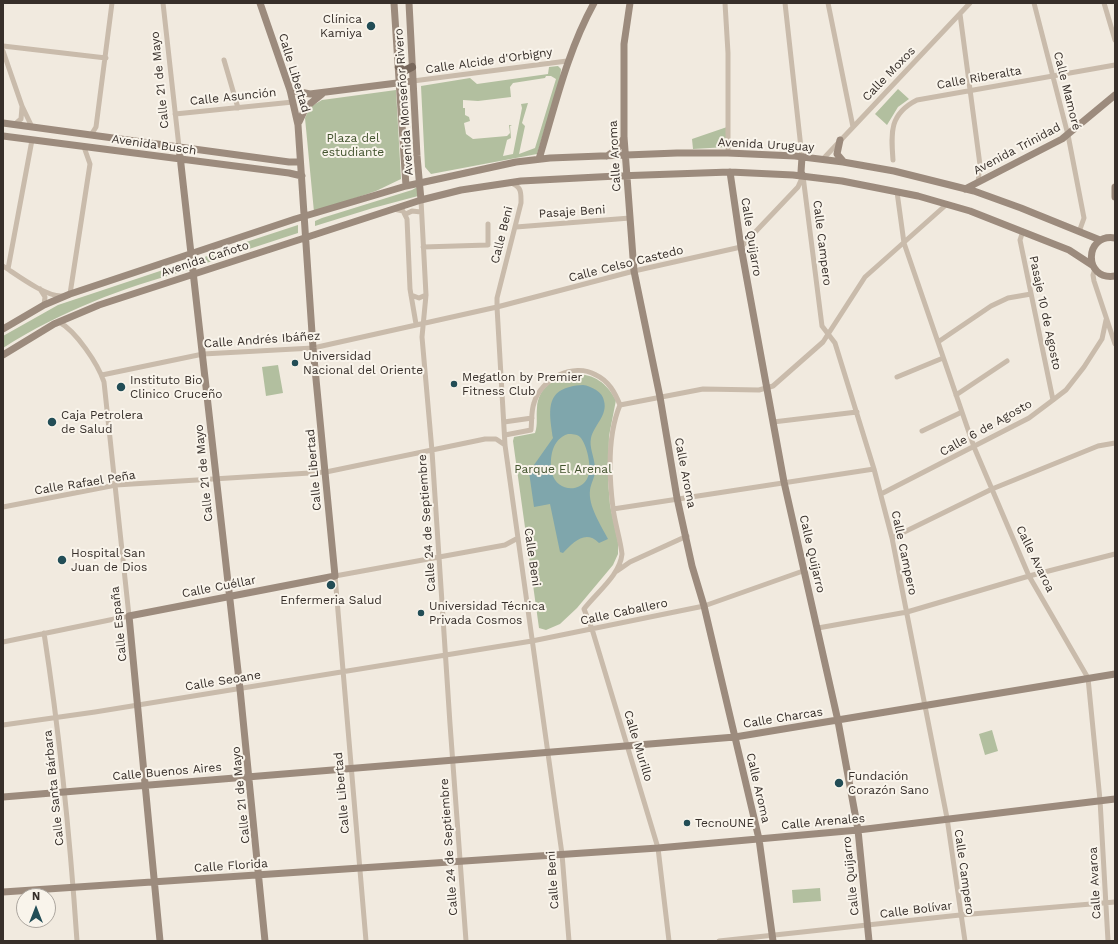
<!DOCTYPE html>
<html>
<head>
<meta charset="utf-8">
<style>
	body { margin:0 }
	#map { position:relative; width:1118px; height:944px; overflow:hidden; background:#f1eadf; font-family:"Work Sans",sans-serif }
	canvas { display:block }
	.frame { position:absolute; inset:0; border:4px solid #372f2a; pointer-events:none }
	.north { position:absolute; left:16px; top:888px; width:40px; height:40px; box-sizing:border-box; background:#f9f4eb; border:1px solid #aba59e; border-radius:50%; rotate:0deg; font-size:11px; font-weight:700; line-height:16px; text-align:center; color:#372f2a }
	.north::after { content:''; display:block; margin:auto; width:14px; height:18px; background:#224d56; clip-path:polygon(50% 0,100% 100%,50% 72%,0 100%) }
</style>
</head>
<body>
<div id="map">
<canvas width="1118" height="944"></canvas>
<div class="frame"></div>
<div class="north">N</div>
</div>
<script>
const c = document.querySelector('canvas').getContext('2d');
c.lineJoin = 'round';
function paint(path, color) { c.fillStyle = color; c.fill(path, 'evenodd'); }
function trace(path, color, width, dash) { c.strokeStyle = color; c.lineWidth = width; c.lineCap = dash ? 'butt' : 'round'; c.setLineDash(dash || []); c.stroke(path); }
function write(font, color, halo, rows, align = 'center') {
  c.font = font + ' "Work Sans",sans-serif'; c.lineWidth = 4; c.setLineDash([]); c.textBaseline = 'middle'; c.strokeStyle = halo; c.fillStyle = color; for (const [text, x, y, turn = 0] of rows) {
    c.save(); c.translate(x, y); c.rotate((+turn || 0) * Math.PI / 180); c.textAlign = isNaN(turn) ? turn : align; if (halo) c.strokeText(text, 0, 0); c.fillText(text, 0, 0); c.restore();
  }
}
const green = new Path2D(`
	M558 66 561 69 560 79 537 154 431 174 425 167 421 86 470 78 477 84 548 74 549 67ZM546 76H551L556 79 535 148 519 154 525 126 522 123 528 103 521 104 522 108 513 154 503 156 507 140 511 138 510 126 512 125H509L510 133 507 136 473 139 466 134 464 123 470 121 469 117 465 115V108H463V100L478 101 511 97 510 87 513 83 545 78Z
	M898 89 909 99 898 107 887 125 875 114Z
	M396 90 401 179 376 191 314 212 305 118 310 107 322 100Z
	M727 127V147L693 149 692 139Z
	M419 186 418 196 373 208 315 226V221L322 218 412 190Z
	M298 225V233L197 266V259L222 252 237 245Z
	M187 262 188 270C120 289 63 310 3 348V336L58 305Z
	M278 365 283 393 266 396 262 367Z
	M572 374C593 373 606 382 616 400L609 436 608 480 610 505 618 542V554L613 565 577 608 560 624 546 630 539 628 513 441 514 437 535 433C538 424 536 417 537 408 538 387 554 379 572 374Z
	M992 730 998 751 985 755 979 734Z
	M820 888 821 901 793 903 792 890Z`);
const water = new Path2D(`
	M583 385C591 386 603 392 604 401 608 415 594 425 591 438 589 447 594 456 595 467 596 477 591 482 590 490 588 506 601 525 608 539L599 543C585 529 573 543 563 553L560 552 550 504 534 507 529 472 553 438C549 410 544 387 583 385ZM568 434C572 434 577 434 580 437 587 444 593 470 587 479 578 494 556 490 552 473 549 458 552 439 568 434Z`);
const street = new Path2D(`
	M163 3 179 147
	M725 3 728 53V153
	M785 3 802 157
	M828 3 853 127
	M1034 3 1068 135 1084 218 1079 232
	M1104 3 1115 40
	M960 14 980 165 978 182
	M3 46 106 58
	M3 51 22 106 32 127
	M224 60 238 108
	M413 81 567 61
	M175 114 293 102
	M15 124 21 119 22 107
	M91 135 96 127 112 3
	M823 159 970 3
	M893 160C891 133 889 114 917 100L1115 65
	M803 176 822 326 835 343 874 469 892 538 947 818 965 941
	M511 183C522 187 521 193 521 203L497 298V307L505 445 562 854 569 941
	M897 192 904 243 974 447 1029 576 1088 678 1100 800 1108 941
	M421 200 426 295 422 337 432 451 450 724 466 941
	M394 209 403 211 407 219 410 289 416 324
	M406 214 412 211 421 212
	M516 227 630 218
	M1023 231 1020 240 1053 400
	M423 247 488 245V224
	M3 266C17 275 46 297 62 296
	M8 269 32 140
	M1095 269 1093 275 1094 281 1115 344
	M40 289 45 297 44 305
	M70 294 90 164 84 147
	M411 295 419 298 426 295
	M938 342 991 306 1008 298 1031 294
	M102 375 203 354 313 348 497 307 634 271 741 247 798 187 802 178
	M897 377 943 358
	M956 395 1007 361
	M620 405C607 436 609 476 613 508 615 524 620 538 622 554 620 575 597 592 584 609L592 629 658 848 669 941
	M620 405 703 389 759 390 773 386 823 342 865 277 947 204
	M504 422 532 418
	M773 422 857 412
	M922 431 962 412
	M505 435 531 430C532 421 531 411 534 403 541 379 573 362 596 375 609 381 615 393 620 405
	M881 494 1029 418 1053 400 1066 390 1084 367 1102 339 1106 320
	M3 507 116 485 326 472 485 439H496L505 445
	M613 509 874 469
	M892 538 992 489 1098 446 1115 443
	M617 571 630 562 687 536
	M818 628 907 612 1029 576 1115 554
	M44 633C60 736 70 838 77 941
	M3 642 129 616 104 382C98 364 76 331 59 322
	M3 725 95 712 532 641 704 606 803 571
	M366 941 335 576 505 545 518 538
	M719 941 960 915 1115 902`);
const secondary = new Path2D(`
	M394 3 406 186
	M409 3 417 156 421 200
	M630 3 624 44V137L634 271 660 397 677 498 692 566 704 606 759 839 773 941
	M290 90 310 94 413 81
	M299 122 306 107 322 94
	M3 123 289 162H300
	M3 136 289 173 302 176
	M840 140 837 154 843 161
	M179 147 240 689 265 941
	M607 156 617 149 624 138
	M802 157 801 172 803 176
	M539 159C555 106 567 52 594 3
	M730 172 741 247 784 482 838 721 858 830 869 941
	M1115 187V197
	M965 189 1062 139 1115 95
	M1115 238C1084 233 1083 281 1115 276
	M3 329 44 305 70 294 295 219 406 186 516 162 550 158 677 153H728L795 156 843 162 894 171 974 191 1021 208 1100 240
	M3 355 54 324 99 305 421 200 461 190 521 181 617 176 730 172 793 175 842 181 918 196 970 211 1069 250 1092 265
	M3 797 735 737 1115 674
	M3 892 658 848 858 830 1115 799
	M160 941 129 616 335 576 313 348 298 125 290 90 260 3`);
const primary = new Path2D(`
	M399 67 404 71 412 67`);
const markers = [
	[371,26,5,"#224d56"],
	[295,363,4,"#224d56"],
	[454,384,4,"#224d56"],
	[121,387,5,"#224d56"],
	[52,422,5,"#224d56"],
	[62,560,5,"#224d56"],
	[331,585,5,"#224d56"],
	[421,613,4,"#224d56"],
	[839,783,5,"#224d56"],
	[687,823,4,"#224d56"]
];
const poiNames = [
	["Clínica",362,19,"right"],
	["Kamiya",362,33,"right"],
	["Universidad",303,356],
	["Nacional del Oriente",303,370],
	["Megatlon by Premier",462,377],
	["Fitness Club",462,391],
	["Instituto Bio",130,380],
	["Clinico Cruceño",130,394],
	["Caja Petrolera",61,415],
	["de Salud",61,429],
	["Hospital San",71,553],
	["Juan de Dios",71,567],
	["Enfermeria Salud",331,600,"center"],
	["Universidad Técnica",429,606],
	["Privada Cosmos",429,620],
	["Fundación",848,776],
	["Corazón Sano",848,790],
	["TecnoUNE",695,823]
];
const streetNames = [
	["Calle Alcide d'Orbigny",489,61,-8],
	["Calle Libertad",294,73,73],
	["Calle Moxos",889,74,-46],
	["Calle Riberalta",979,78,-10],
	["Calle 21 de Mayo",160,80,-96],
	["Calle Mamoré",1067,91,76],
	["Calle Asunción",233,97,-6],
	["Avenida Monseñor Rivero",404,102,-94],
	["Avenida Busch",154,145,8],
	["Avenida Uruguay",766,145,3],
	["Avenida Trinidad",1017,149,-28],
	["Calle Aroma",615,156,-93],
	["Pasaje Beni",572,212,-4],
	["Calle Beni",502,235,-76],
	["Calle Quijarro",751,237,81],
	["Calle Campero",822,243,83],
	["Avenida Cañoto",205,259,-18],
	["Calle Celso Castedo",626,264,-14],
	["Pasaje 10 de Agosto",1045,313,78],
	["Calle Andrés Ibáñez",262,340,-4],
	["Calle 6 de Agosto",986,428,-29],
	["Calle Libertad",314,470,-95],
	["Calle 21 de Mayo",204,473,-96],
	["Calle Aroma",685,473,79],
	["Calle Rafael Peña",85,483,-9],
	["Calle 24 de Septiembre",427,523,-94],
	["Calle Campero",904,553,78],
	["Calle Quijarro",812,554,77],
	["Calle Beni",532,557,82],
	["Calle Avaroa",1035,559,64],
	["Calle Cuéllar",219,587,-11],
	["Calle Caballero",624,612,-12],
	["Calle España",119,624,-96],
	["Calle Seoane",223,681,-9],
	["Calle Charcas",783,718,-9],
	["Calle Murillo",638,746,73],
	["Calle Buenos Aires",167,772,-5],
	["Calle Santa Bárbara",54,788,-96],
	["Calle Aroma",758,788,77],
	["Calle Libertad",342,793,-95],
	["Calle 21 de Mayo",241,795,-96],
	["Calle Arenales",823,822,-5],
	["Calle 24 de Septiembre",449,847,-94],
	["Calle Florida",231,866,-4],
	["Calle Campero",964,872,82],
	["Calle Quijarro",851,876,-96],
	["Calle Beni",553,880,-94],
	["Calle Avaroa",1095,883,-93],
	["Calle Bolívar",916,910,-7]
];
const parkNames = [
	["Plaza del",353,138],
	["estudiante",353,152],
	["Parque El Arenal",563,469]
];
paint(green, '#b2bf9f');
paint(water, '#7fa6ac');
trace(street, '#c9bbab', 5);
trace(secondary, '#9c8b7d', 7);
trace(primary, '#78685c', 8);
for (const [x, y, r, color] of markers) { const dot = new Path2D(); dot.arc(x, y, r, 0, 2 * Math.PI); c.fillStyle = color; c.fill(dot); trace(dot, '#f9f4eb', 1.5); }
write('12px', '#372f2a', '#f9f4eb', poiNames, 'left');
write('12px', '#372f2a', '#f9f4eb', streetNames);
write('12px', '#43542f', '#f9f4eb', parkNames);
</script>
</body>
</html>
